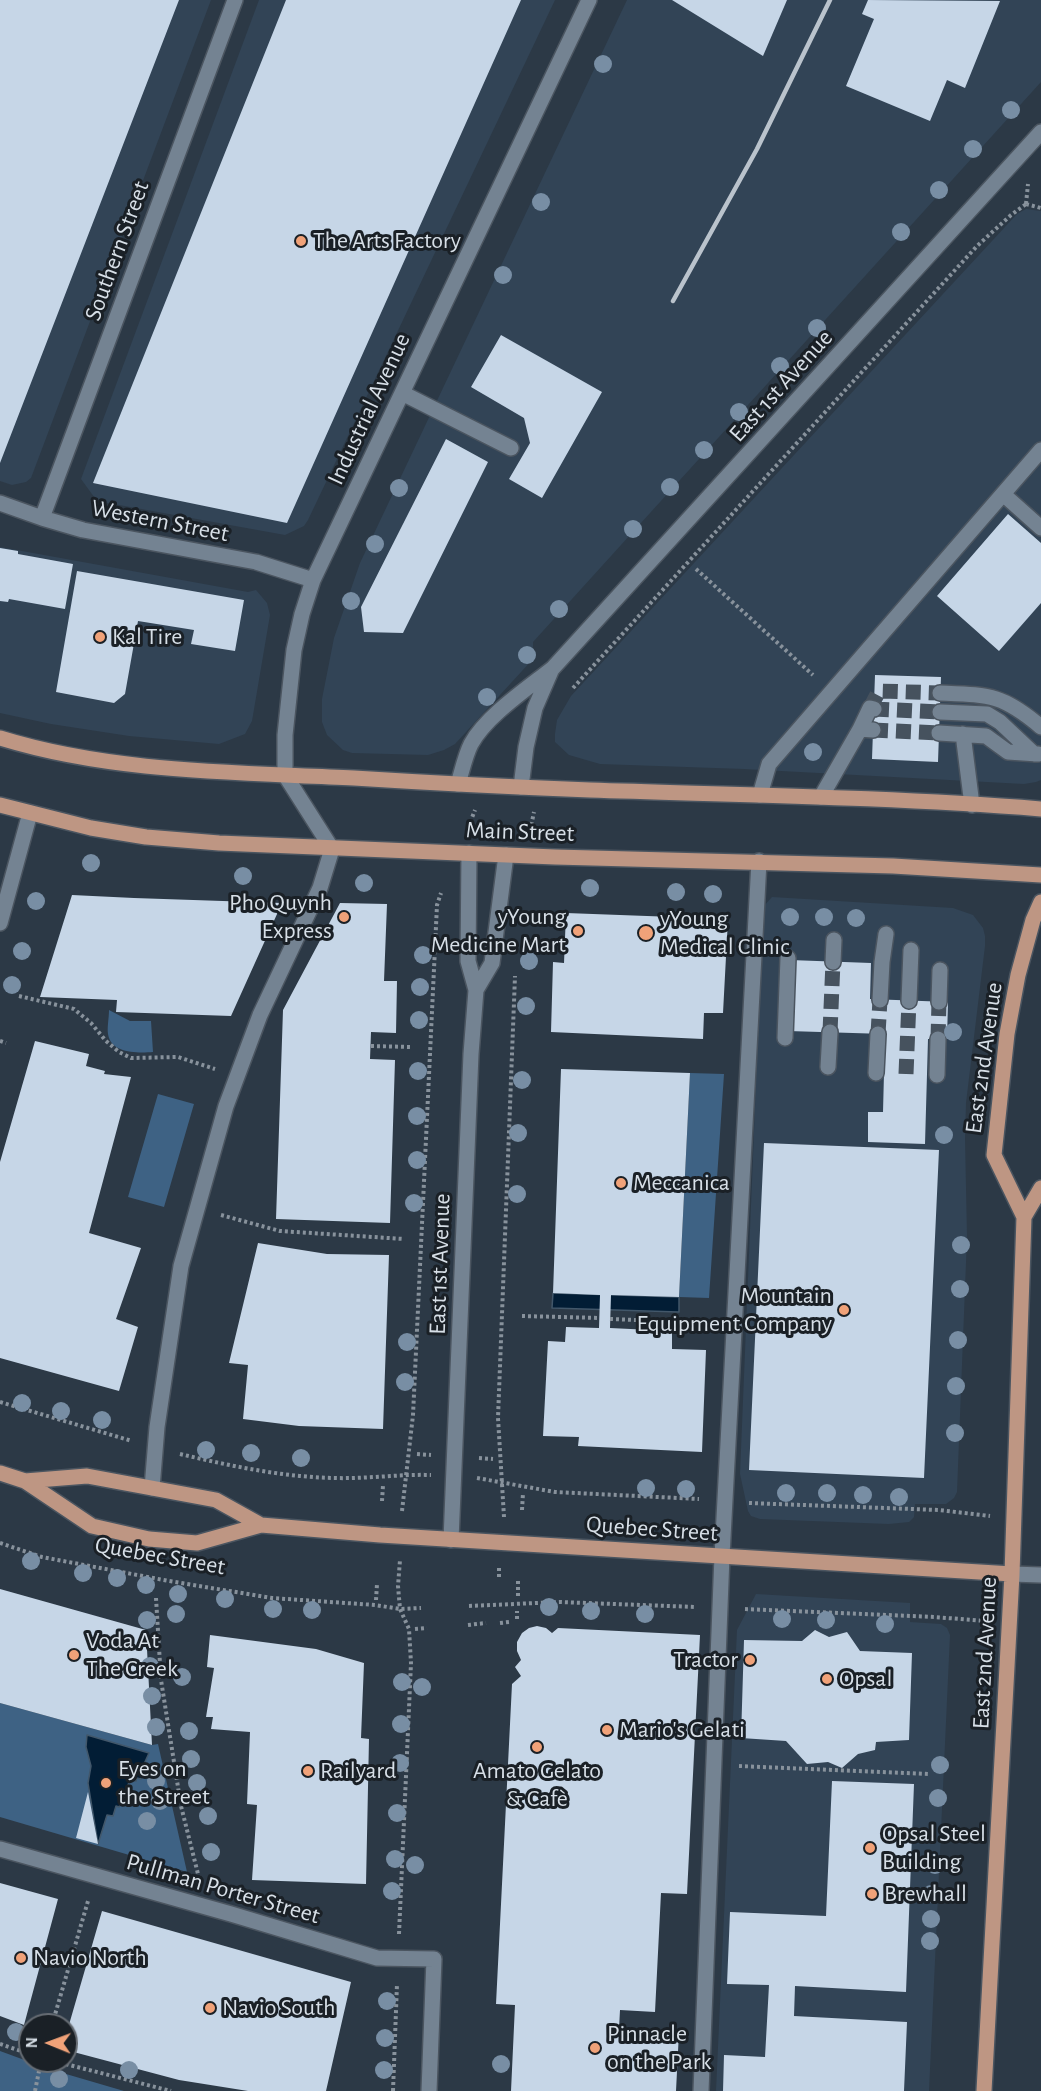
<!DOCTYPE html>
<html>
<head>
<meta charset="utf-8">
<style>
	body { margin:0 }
	#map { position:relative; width:1041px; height:2091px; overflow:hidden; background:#2c3946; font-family:"Alegreya Sans",sans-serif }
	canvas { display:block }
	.north { position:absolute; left:18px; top:2013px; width:60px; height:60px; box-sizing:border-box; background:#1a2026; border:2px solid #666c73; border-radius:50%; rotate:271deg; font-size:16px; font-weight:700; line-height:24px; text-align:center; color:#d7dfe7 }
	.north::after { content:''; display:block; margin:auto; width:21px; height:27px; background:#f0a279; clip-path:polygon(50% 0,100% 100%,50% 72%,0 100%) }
</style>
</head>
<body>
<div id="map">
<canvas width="1041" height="2091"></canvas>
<div class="north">N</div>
</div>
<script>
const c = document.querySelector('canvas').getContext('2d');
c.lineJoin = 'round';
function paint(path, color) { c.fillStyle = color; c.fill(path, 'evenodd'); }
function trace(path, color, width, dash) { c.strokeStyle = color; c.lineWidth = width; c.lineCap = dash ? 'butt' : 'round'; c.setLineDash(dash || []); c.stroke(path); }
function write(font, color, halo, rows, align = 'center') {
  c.font = font + ' "Alegreya Sans",sans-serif'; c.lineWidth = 6; c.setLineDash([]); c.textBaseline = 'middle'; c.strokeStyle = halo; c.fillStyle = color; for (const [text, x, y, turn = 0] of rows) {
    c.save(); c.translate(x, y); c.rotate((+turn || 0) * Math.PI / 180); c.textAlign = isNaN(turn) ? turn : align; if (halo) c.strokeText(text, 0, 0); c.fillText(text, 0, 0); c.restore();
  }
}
const built = new Path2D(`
	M0 0H211L31 478 26 482 12 485 0 481Z
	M259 0H555L308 520 304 526 285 535 97 501 81 479Z
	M627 0H1041V82L533 642V659L455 744 444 750 428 755 352 753 343 750 327 735 322 722V699L334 638 360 563Z
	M1026 209 1041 211V780L1036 782 1024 784 744 769 600 764 569 755 555 742V734L557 720 571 696 1017 214Z
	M0 547 248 592 256 590 267 603 270 615 252 721 245 734 219 744 129 736 51 724 0 713Z
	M772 897 953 908 973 915 983 928 985 936V946L966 1103 965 1138 967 1237 957 1492 954 1498 946 1504H915L914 1517 909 1522 889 1524 760 1519 751 1516 748 1511 740 1474 763 912 764 906Z
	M756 1594 910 1603V1622L941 1624 947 1628 950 1635 929 2091H716L737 1630Z`);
const green = new Path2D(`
	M109 1010 130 1021H151L153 1052C138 1053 111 1054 108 1034 107 1027 109 1018 109 1010Z
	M690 1073 724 1074 709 1298 679 1297Z
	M158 1094 194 1104 164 1207 128 1197Z
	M0 1703 152 1745 158 1744 187 1872 0 1817Z
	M0 2051 49 2069 124 2091H0Z`);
const water = new Path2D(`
	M553 1293 679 1297V1312L552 1308Z
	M87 1735 149 1753 144 1764H142L139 1771 143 1773 141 1779 137 1778 136 1781 130 1780 119 1807 116 1806 113 1816 107 1815 98 1844 88 1783 91 1766 86 1747Z`);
const building = new Path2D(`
	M0 0H179L0 463Z
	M286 0H521L287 523 93 483Z
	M672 0H787L763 56Z
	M868 0 1000 1 965 88 947 80 930 121 846 86 874 19 862 14Z
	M501 335 602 392 542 498 509 479 530 443 524 418 471 387Z
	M446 439 488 462 403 633 364 632 361 607Z
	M1008 514 1041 543V603L999 651 937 596Z
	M0 548 18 551V554L73 564 65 609 9 599 8 602 0 601Z
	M77 571 244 600 235 651 191 644 194 630 138 621 125 694 114 703 56 692Z
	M875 675 941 677 938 762 872 759Z
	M72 895 134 898 282 903 231 1016 116 1012 117 1000 40 997Z
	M340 903 387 904 384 981H397L396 1033 371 1032 370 1059 395 1060 390 1223 276 1219 283 1010Z
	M566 913 728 919 723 1013H704L703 1039 551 1032 553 962 564 963Z
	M790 960 871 963 870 999 948 1002 947 1039H928L925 1144 868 1142V1112H883L885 1034 788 1031Z
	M35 1041 89 1054 86 1066 105 1071 104 1074 131 1077 89 1233 141 1248 116 1319 138 1327 119 1391 0 1358V1162Z
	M561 1069 690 1073 679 1297 611 1295 610 1328 672 1331V1349L706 1350 702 1452 578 1446 579 1437 543 1436 548 1341 565 1342 566 1327 599 1328 600 1295 553 1293Z
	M764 1143 939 1150 924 1478 749 1470Z
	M258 1243 327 1254 389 1255 383 1429 299 1426 243 1419 248 1365 229 1363Z
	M0 1589 146 1630 152 1745 0 1703Z
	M537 1626 546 1628 552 1633 558 1628 700 1635 687 1894 661 1893 655 2012 620 2010 619 2029 679 2032 676 2091H511L515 2005 496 2004 512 1684 521 1676 515 1667 521 1660 517 1651V1642L522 1633 529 1628Z
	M815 1630 829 1637 847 1632 860 1651 912 1653 909 1740 876 1742 875 1750 858 1754 842 1768 828 1762 807 1764 786 1741 741 1738 744 1640 802 1641Z
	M210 1635 316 1649 364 1663 361 1738 369 1739 366 1884 252 1880 257 1805 247 1804 250 1732 211 1729 213 1717H206L214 1668 207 1667Z
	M832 1781 914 1784 906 1992 795 1986 794 2016 907 2022 904 2091H723L724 2055 765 2057 769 1985 727 1984 730 1912 826 1916Z
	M88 1792 98 1844 76 1838Z
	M0 1883 58 1899 24 2025 0 2016Z
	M102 1911 351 1982 326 2091H248L179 2080 66 2050V2035Z`);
const minorTunnel = new Path2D(`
	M870 708 879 691 940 693
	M874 709 940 712
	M873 730 939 733
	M830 1032 833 962
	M878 1034 880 1000
	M938 1039 939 1002
	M906 1074 909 1001`);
const path = new Path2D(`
	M1026 204 1028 184
	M1026 204 1041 208
	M696 569 813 675
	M573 688 977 246 1011 215 1026 204
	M468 828 475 810
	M530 831 534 812
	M19 996 74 1009 91 1023 106 1041 119 1052 131 1058 178 1057 215 1069
	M0 1041 6 1043
	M371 1046 411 1047
	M221 1215 280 1231 404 1239
	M522 1316 600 1318
	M610 1319 710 1323
	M0 1402 132 1441
	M180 1454C231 1466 282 1477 334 1478 367 1479 399 1474 431 1475
	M417 1454 431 1455
	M479 1458 493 1459
	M477 1478 555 1492 699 1499
	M382 1501 383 1485
	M749 1503 939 1510 990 1516
	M522 1510 523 1493
	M402 1511 413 1415 437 905 441 893
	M504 1517 498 1418 515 976
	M0 1543 42 1557 169 1581 272 1598 375 1605 400 1609 421 1608
	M499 1577V1566
	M518 1596V1579
	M156 1598 161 1680 181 1806 199 1878
	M376 1600 377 1584
	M469 1606 559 1602 696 1607
	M745 1609 934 1617 986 1621
	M517 1619V1611
	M500 1623 509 1622
	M468 1625 486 1623
	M415 1629 427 1628
	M739 1766 930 1774
	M399 1934 411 1663 409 1629 400 1609 398 1586 400 1560
	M52 2025 88 1901
	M0 2044 30 2054
	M54 2061 171 2091
	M35 2091 41 2061
	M393 2091 397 1984`);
const minor = new Path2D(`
	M402 393 511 448
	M1003 494 1041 528
	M0 503 42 518 83 530 256 562 313 580
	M42 518 235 0
	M940 693C989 695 1002 694 1041 727
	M940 712 987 714 1000 722 1034 754
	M860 729 870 708 874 709
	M939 733 986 736 1008 752 1038 754
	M963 734 972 805
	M458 784C462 771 465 756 471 744 486 716 528 688 553 668L1041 132
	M521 787 526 747 535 708 551 671
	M760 795 769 764 1041 450
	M821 797 860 729 873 730
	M0 923 30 813
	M833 962 834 940
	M476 990 492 963 506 855
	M880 1000 882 962 886 934
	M909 1001 911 950
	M939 1002 940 970
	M785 1038 788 958
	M828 1067 830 1032
	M876 1073 878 1034
	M937 1075 938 1039
	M152 1488 157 1427 181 1266 226 1106 260 1015 320 888 332 849 285 775V735L294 650 302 614 313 580 589 0
	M451 1540 471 1054 476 990 468 961 469 853
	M1012 1574 1041 1575
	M0 1849 231 1914 377 1958 434 1959 429 2091
	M701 2091 722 1556 759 861`);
const major = new Path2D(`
	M0 738C113 773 236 772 354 778 432 783 511 787 590 790 740 795 891 797 1041 809
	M0 805 91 828 146 837 219 843 555 857 893 866 1041 875
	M1024 1217 1041 1188
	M0 1473 25 1481 92 1526 149 1539 197 1543 261 1525 380 1535 1012 1574
	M25 1481 87 1476 216 1500 261 1525
	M984 2091 1012 1574 1024 1217 994 1155 1007 1034 1018 975 1033 920 1041 902`);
const rail = new Path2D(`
	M673 301 757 149 830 0`);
const trees = [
	[603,64],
	[1011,110],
	[973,149],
	[939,190],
	[541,202],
	[901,232],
	[503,275],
	[817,328],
	[780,366],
	[739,412],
	[704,450],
	[670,487],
	[399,488],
	[633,529],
	[375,544],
	[351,601],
	[559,609],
	[527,655],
	[487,697],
	[813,752],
	[91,863],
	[243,876],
	[364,883],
	[590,888],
	[676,892],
	[713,894],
	[36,901],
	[790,917],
	[824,917],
	[856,918],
	[22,951],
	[423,955],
	[529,961],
	[12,985],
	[420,987],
	[526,1006],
	[419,1020],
	[953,1032],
	[418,1071],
	[522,1080],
	[417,1116],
	[518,1133],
	[944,1135],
	[417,1160],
	[517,1194],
	[414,1203],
	[961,1245],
	[960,1289],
	[958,1340],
	[407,1342],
	[405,1382],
	[956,1386],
	[22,1403],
	[61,1411],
	[102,1420],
	[955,1433],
	[206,1450],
	[251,1453],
	[301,1458],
	[646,1488],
	[686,1489],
	[786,1493],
	[827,1493],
	[863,1495],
	[899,1497],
	[31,1561],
	[83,1573],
	[117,1578],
	[146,1585],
	[178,1594],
	[225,1599],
	[549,1607],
	[273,1609],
	[312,1610],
	[591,1611],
	[176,1614],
	[645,1614],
	[782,1619],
	[147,1620],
	[826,1620],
	[885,1624],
	[150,1666],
	[182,1677],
	[402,1682],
	[422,1687],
	[152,1696],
	[401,1724],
	[156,1727],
	[189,1731],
	[191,1759],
	[400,1763],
	[940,1765],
	[156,1781],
	[197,1783],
	[938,1798],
	[160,1801],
	[397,1813],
	[208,1816],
	[147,1821],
	[211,1852],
	[395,1859],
	[415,1865],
	[935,1865],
	[392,1891],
	[931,1894],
	[931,1919],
	[930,1941],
	[387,2001],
	[16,2032],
	[385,2038],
	[501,2064],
	[129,2070],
	[384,2070],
	[59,2079]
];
const markers = [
	[301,241,6,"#f0a279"],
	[100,637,6,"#f0a279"],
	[344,917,6,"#f0a279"],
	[578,931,6,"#f0a279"],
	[646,933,8,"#f0a279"],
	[621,1183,6,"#f0a279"],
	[844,1310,6,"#f0a279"],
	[74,1655,6,"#f0a279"],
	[750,1660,6,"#f0a279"],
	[827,1679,6,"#f0a279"],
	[607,1730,6,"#f0a279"],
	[537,1747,6,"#f0a279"],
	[308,1771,6,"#f0a279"],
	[106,1783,6,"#f0a279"],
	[870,1848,6,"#f0a279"],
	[872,1894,6,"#f0a279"],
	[21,1958,6,"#f0a279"],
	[210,2008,6,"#f0a279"],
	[595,2048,6,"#f0a279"]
];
const poiNames = [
	["The Arts Factory",313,241],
	["Kal Tire",112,637],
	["Pho Quynh",332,903,"right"],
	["Express",332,931,"right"],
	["yYoung",566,917,"right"],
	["Medicine Mart",566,945,"right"],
	["yYoung",660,919],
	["Medical Clinic",660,947],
	["Meccanica",633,1183],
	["Mountain",832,1296,"right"],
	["Equipment Company",832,1324,"right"],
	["Voda At",86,1641],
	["The Creek",86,1669],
	["Tractor",738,1660,"right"],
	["Opsal",839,1679],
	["Mario's Gelati",619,1730],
	["Eyes on",118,1769],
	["the Street",118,1797],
	["Railyard",320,1771],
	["Amato Gelato",537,1771,"center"],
	["& Cafè",537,1799,"center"],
	["Opsal Steel",882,1834],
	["Building",882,1862],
	["Brewhall",884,1894],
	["Navio North",33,1958],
	["Navio South",222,2008],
	["Pinnacle",607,2034],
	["on the Park",607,2062]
];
const streetNames = [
	["Southern Street",117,251,-70],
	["East 1st Avenue",781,386,-48],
	["Industrial Avenue",369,409,-65],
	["Western Street",160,521,11],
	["Main Street",520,832,2],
	["East 2nd Avenue",984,1058,-82],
	["East 1st Avenue",440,1264,-88],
	["Quebec Street",652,1529,4],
	["Quebec Street",160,1556,10],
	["East 2nd Avenue",985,1653,-87],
	["Pullman Porter Street",223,1889,16]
];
paint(built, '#324456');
paint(green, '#3e6284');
paint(water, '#021d35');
trace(water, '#42576a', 1.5);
paint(building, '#c6d6e7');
trace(minorTunnel, '#46525e', 15, [15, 8]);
trace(minor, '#4b5560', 18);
trace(major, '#4b5560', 18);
trace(path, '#88929c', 4, [3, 3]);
trace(minor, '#748392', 15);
trace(major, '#be9683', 15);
trace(rail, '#bac3cc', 4.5);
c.fillStyle = '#788ea4';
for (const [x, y] of trees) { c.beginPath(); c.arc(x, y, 9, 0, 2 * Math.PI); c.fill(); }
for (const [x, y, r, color] of markers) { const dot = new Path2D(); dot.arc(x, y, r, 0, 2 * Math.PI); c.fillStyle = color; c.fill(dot); trace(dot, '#1a2026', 2); }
write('24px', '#d7dfe7', '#1a2026', poiNames, 'left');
write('24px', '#d7dfe7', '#1a2026', streetNames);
</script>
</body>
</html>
